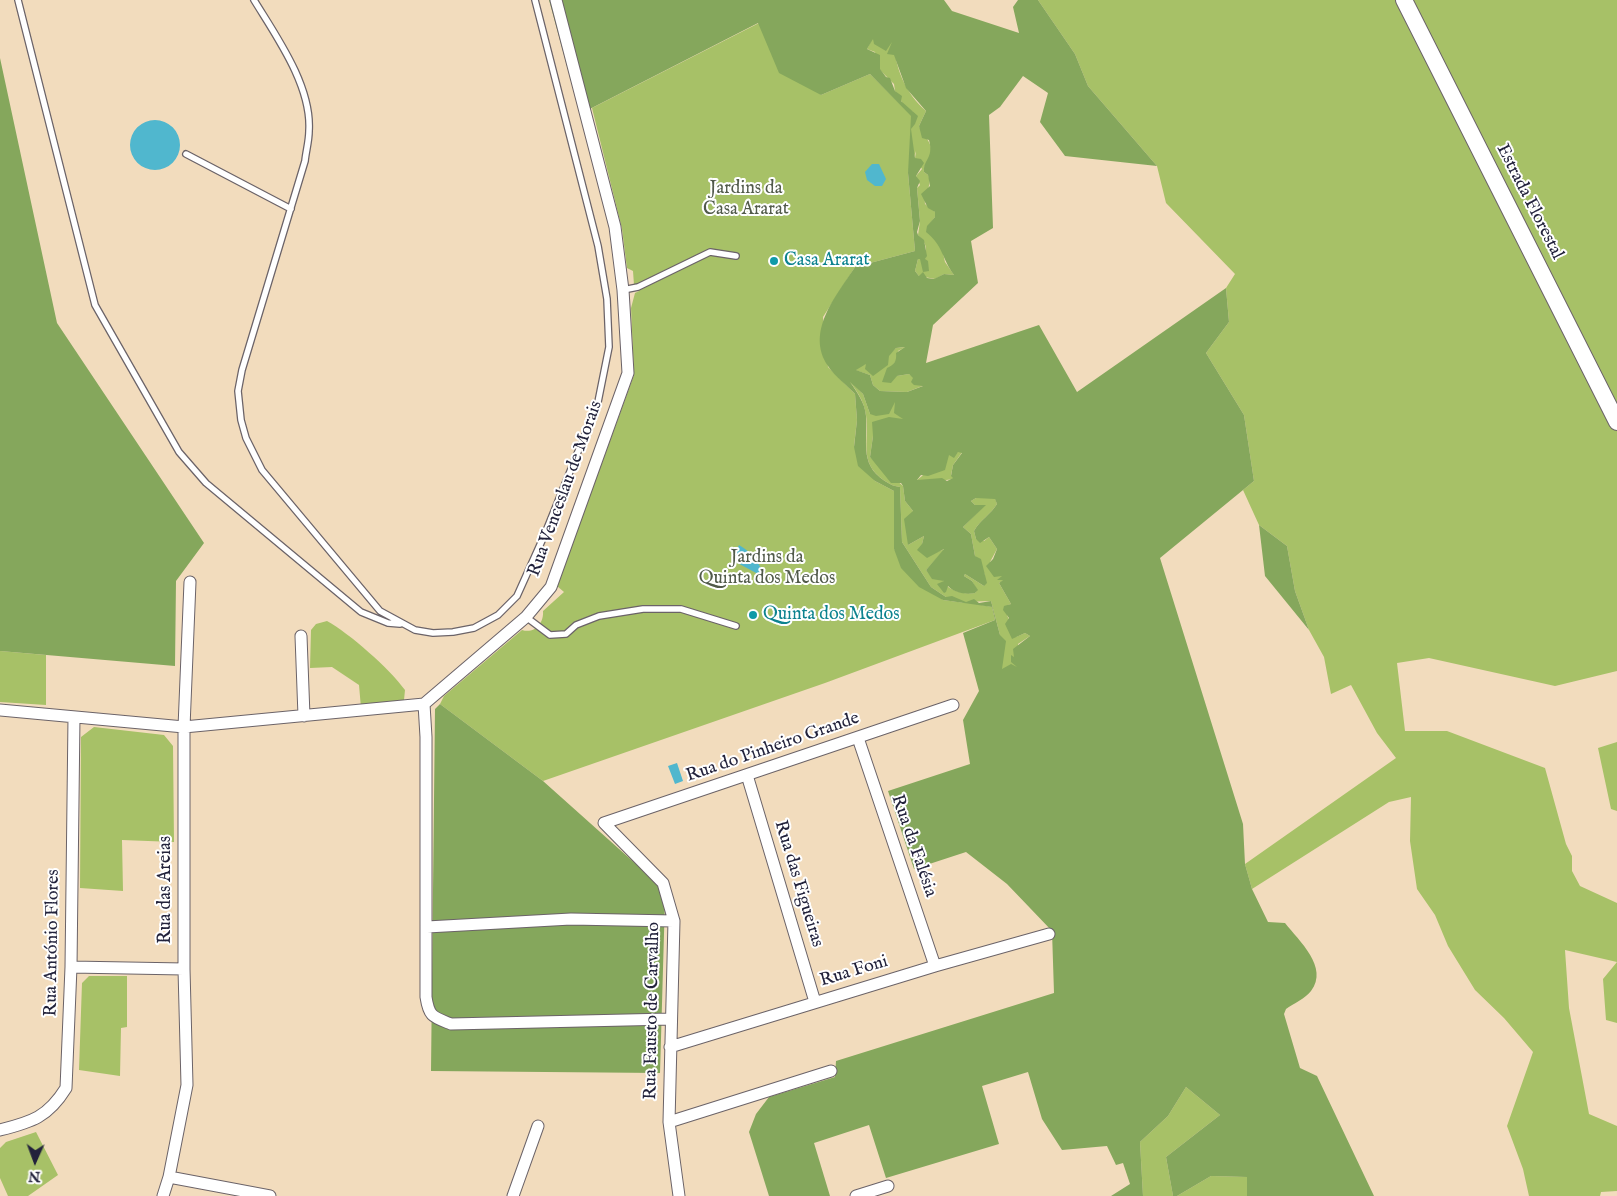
<!DOCTYPE html>
<html>
<head>
<meta charset="utf-8">
<style>
	body { margin:0 }
	#map { position:relative; width:1617px; height:1196px; overflow:hidden; background:#f2dcbd; font-family:"IM FELL English",serif }
	canvas { display:block }
	.north { position:absolute; left:10px; top:1136px; width:50px; height:50px; -webkit-text-stroke:4px #fff; paint-order:stroke; rotate:182deg; font-size:14px; font-weight:700; line-height:20px; text-align:center; color:#22223b }
	.north::after { content:''; display:block; margin:auto; width:18px; height:22px; background:#22223b; clip-path:polygon(50% 0,100% 100%,50% 72%,0 100%) }
</style>
</head>
<body>
<div id="map">
<canvas width="1617" height="1196"></canvas>
<div class="north">N</div>
</div>
<script>
const c = document.querySelector('canvas').getContext('2d');
c.lineJoin = 'round';
function paint(path, color) { c.fillStyle = color; c.fill(path, 'evenodd'); }
function trace(path, color, width, dash) { c.strokeStyle = color; c.lineWidth = width; c.lineCap = dash ? 'butt' : 'round'; c.setLineDash(dash || []); c.stroke(path); }
function write(font, color, halo, rows, align = 'center') {
  c.font = font + ' "IM FELL English",serif'; c.lineWidth = 4; c.setLineDash([]); c.textBaseline = 'middle'; c.strokeStyle = halo; c.fillStyle = color; for (const [text, x, y, turn = 0] of rows) {
    c.save(); c.translate(x, y); c.rotate((+turn || 0) * Math.PI / 180); c.textAlign = isNaN(turn) ? turn : align; if (halo) c.strokeText(text, 0, 0); c.fillText(text, 0, 0); c.restore();
  }
}
const green = new Path2D(`
	M1038 0H1617V671L1555 686 1429 658 1397 663 1405 731H1447L1545 768 1566 844 1572 856V871L1580 886 1617 903V962L1565 950 1569 1008 1589 1114 1617 1126V1191L1601 1192 1600 1196H1529L1523 1169 1507 1126 1533 1052 1504 1018 1475 990 1448 946 1435 915 1417 889 1410 841 1411 797 1389 802 1252 889 1245 864 1396 758 1377 733 1351 685 1331 694 1324 657 1309 630 1295 591 1287 546 1259 525 1243 490 1254 481 1244 415 1206 353 1229 322 1226 288 1235 274 1166 203 1157 166 1088 86 1075 54Z
	M759 23 821 95 870 74 911 115V128L913 112 905 107 895 91 894 84 879 69 875 52 867 49 873 37 894 39C894 66 905 93 926 111L919 126C924 137 935 144 930 157 928 163 923 166 924 172L928 175C933 186 924 193 925 204L935 212V217L928 226 942 249 945 262 954 275 944 274 935 279 919 276 915 271 918 259H925C927 249 927 243 918 235L920 221 917 188 920 185 916 176 922 169 915 158 916 151 908 173 915 251 855 267 823 317 828 367 855 394 857 420 854 446 875 481 894 491V549L943 600 965 603 946 597 931 587 902 542 900 487C897 486 893 486 890 484 856 465 870 443 866 415 864 400 855 388 846 377L863 394 870 414 895 401 905 420 873 436 870 457 903 486 905 501 913 511 908 545 924 536 922 544 934 553 945 549 926 570 933 579H943C945 590 964 595 975 593L977 590 972 581 964 576 965 574 984 586 985 575 975 556 971 534 963 527 985 505H975L971 501 976 498H995L997 504C991 514 980 520 974 531L976 539 984 541 989 537 997 549 990 562 1003 575 1004 580 999 583 1011 604 1008 605 1007 615 1016 637 1025 633 1030 636 1018 644 1019 668 1002 670 1000 635 991 601 966 602 992 607 995 620 825 683 543 781 440 704 444 696 522 630C535 634 544 623 543 611L564 592 557 586 634 375 631 308 635 293 639 291 638 285H634L633 271 627 268 622 229 592 108Z
	M906 347 898 351 897 360 892 366 897 376 909 374 925 385 907 392 880 391 873 385 870 375 855 370C868 360 884 360 896 348Z
	M963 451 953 465 951 475 954 478C946 482 926 480 917 480L949 454Z
	M327 621C349 633 390 669 405 690L404 700 399 703 361 708 359 685 332 667 310 668 311 630 316 624Z
	M0 651 46 655V705L0 702Z
	M94 727 164 735 173 746 174 842 122 840 123 891 80 888 81 737Z
	M1617 742V811L1611 809 1598 748Z
	M1617 962V1023L1606 1020 1603 979Z
	M89 976H127V1027L121 1028 120 1076 79 1070 82 983Z
	M1186 1087 1220 1115 1166 1157 1173 1196H1143L1140 1142 1168 1116Z
	M36 1132 58 1175 28 1196H8L0 1178V1148L6 1142Z
	M1211 1176 1247 1177V1196H1177Z`);
const forest = new Path2D(`
	M549 0H944L952 11 1019 33 1013 7 1018 0H1038L1075 54 1088 86 1157 166 1065 156 1040 122 1048 93 1023 76 1000 107 989 115 993 228 971 241 978 283 933 325 926 363 1039 325 1077 392 1226 288 1229 322 1206 353 1244 415 1254 481 1160 558 1243 824 1245 864 1252 889 1268 922 1285 923C1299 941 1329 967 1311 991 1306 998 1293 1004 1286 1009L1284 1014 1300 1068 1317 1076 1374 1196H1247V1177L1211 1176 1177 1196H1173L1166 1157 1220 1115 1186 1087 1168 1116 1140 1142 1143 1196H1111L1130 1184 1123 1163 1116 1165 1107 1146 1062 1150 1042 1119 1028 1072 982 1086 999 1144 886 1178 869 1125 814 1143 830 1196H769L749 1132 756 1114 769 1097 835 1077 836 1061 1054 993 1052 931 1007 884 966 852 914 869 888 791 970 764 963 720 979 691 963 633 995 620 992 607 943 600 919 587 901 568 894 549V491L875 481 858 466 854 447 857 420 855 394C847 385 835 377 828 366 805 332 836 296 855 267L915 251 908 173 911 116 870 74 821 95 779 73 758 23 580 114ZM873 39 874 44 886 51 892 42 887 54 894 55 906 88 926 111 919 126 922 138 929 140C934 159 923 159 924 172L928 175 930 186 921 194 928 208 935 212V217L927 226 926 232C943 245 942 259 954 275L944 274 934 279 927 278 923 272 919 276 915 271 918 259H920L923 272 929 271 928 261 925 259 927 256 924 240 918 235 917 232 920 221 917 188 920 181 916 176 924 163 921 159 915 158 911 129 915 124 918 116 901 101 902 96 895 91 890 78 886 77 880 69V55L867 49ZM905 347 896 353C897 361 894 365 887 368L882 382 891 383 897 376 909 374 913 378 911 382 914 385 923 386 907 392 880 391 873 385 870 375 856 370 866 364 865 369 873 376 888 365 889 356 896 348ZM850 382 863 394 870 414 876 416 889 414 895 402 894 413 903 419 889 417 872 422 873 436 870 457 891 483H901L903 486 905 501 913 511 904 519 908 545 924 536 922 544 917 550 927 558 944 549 926 570 932 579 944 581 937 584 944 593 946 592 948 586C954 593 967 595 975 593L978 590 972 581 964 576 965 574 984 586 987 583 981 559 975 556 971 534 963 527 986 505H975L971 501 976 498 995 499 997 504C991 514 980 520 974 531L976 539 980 543 989 537 997 549 993 559 986 566 994 577 1002 576 997 580H1003L999 583 1011 604 1004 606 1003 610 1009 618 1005 624 1012 639 1025 633 1030 636 1013 649 1014 657 1011 655V662L1017 667 1011 664 1002 669 1006 641 1000 635 991 601 979 603 974 599 966 602 952 596 946 597 931 587 902 542 900 487C897 486 893 486 890 484 858 467 868 444 866 416 865 403 857 392 850 382ZM958 452 962 453 953 465 951 476 953 478 947 481 942 478 917 480 921 475 928 476 945 470 949 455 954 458Z
	M0 58 57 323 204 543 176 581 175 666 0 651Z
	M1259 525 1287 546 1295 591 1309 630 1265 576Z
	M440 704 543 781 656 882 665 899 660 1073 431 1071 435 709Z`);
const water = new Path2D(`
	M130 145a25 25 0 1 1 50 0a25 25 0 1 1-50 0Z
	M872 164H879L886 179 882 186H875L867 180 865 172Z
	M739 545C751 552 758 560 763 573L758 574 732 560Z
	M677 763 683 781 675 784 668 766Z`);
const lane = new Path2D(`
	M18 0 95 305 179 452 206 483 361 612 388 623 400 624
	M254 0C276 36 312 86 309 131 309 141 306 151 305 161L242 370 238 391 241 420 246 438 262 470 380 611 415 630 433 633 453 632 474 628 498 615 517 596 544 536 598 402 609 347 607 299 598 246 535 0
	M186 154 291 209
	M623 290 638 287 710 252 736 256
	M526 617 550 635 566 634 576 625 599 616 643 609H681L736 626`);
const street = new Path2D(`
	M301 636 304 716
	M424 704 426 737V997C429 1017 433 1017 451 1024L670 1019
	M0 710 184 727 424 704 526 617 551 587 628 373 623 290 615 227 556 0
	M858 738 935 966
	M747 775 815 1002
	M427 927 571 919 674 921
	M71 967 184 969
	M670 1047 935 966 1049 934
	M669 1122 831 1071
	M0 1130C32 1122 48 1117 66 1088L71 967 74 717
	M169 1177 270 1196
	M163 1196 169 1177 187 1085 184 969V727L190 582
	M513 1196 538 1126
	M679 1196 669 1122 674 921 663 883 604 823 953 705
	M856 1196 888 1186`);
const secondary = new Path2D(`
	M1404 0 1617 422`);
const markers = [
	[774,261,5,"#0f9aa8"],
	[753,615,5,"#0f9aa8"]
];
const parkNames = [
	["Jardins da",746,189],
	["Casa Ararat",746,210],
	["Jardins da",767,558],
	["Quinta dos Medos",767,579]
];
const streetNames = [
	["Estrada Florestal",1529,202,63],
	["Rua Venceslau de Morais",566,489,-70],
	["Rua do Pinheiro Grande",773,748,-19],
	["Rua da Falésia",913,846,71],
	["Rua das Figueiras",798,884,73],
	["Rua das Areias",166,890,-90],
	["Rua António Flores",53,943,-89],
	["Rua Foni",854,972,-17],
	["Rua Fausto de Carvalho",653,1011,-89]
];
const cultureNames = [
	["Casa Ararat",784,261],
	["Quinta dos Medos",763,615]
];
paint(green, '#a7c167');
paint(forest, '#85a75c');
paint(water, '#50b7ce');
trace(lane, '#6b6368', 8);
trace(street, '#6b6368', 13);
trace(secondary, '#6b6368', 18);
trace(lane, '#fff', 5.5);
trace(street, '#fff', 11);
trace(secondary, '#fff', 16);
for (const [x, y, r, color] of markers) { const dot = new Path2D(); dot.arc(x, y, r, 0, 2 * Math.PI); c.fillStyle = color; c.fill(dot); trace(dot, '#fff', 2); }
write('18px', '#515a4a', '#fff', parkNames);
write('18px', '#22223b', '#fff', streetNames);
write('18px', '#0d838f', '#fff', cultureNames, 'left');
</script>
</body>
</html>
